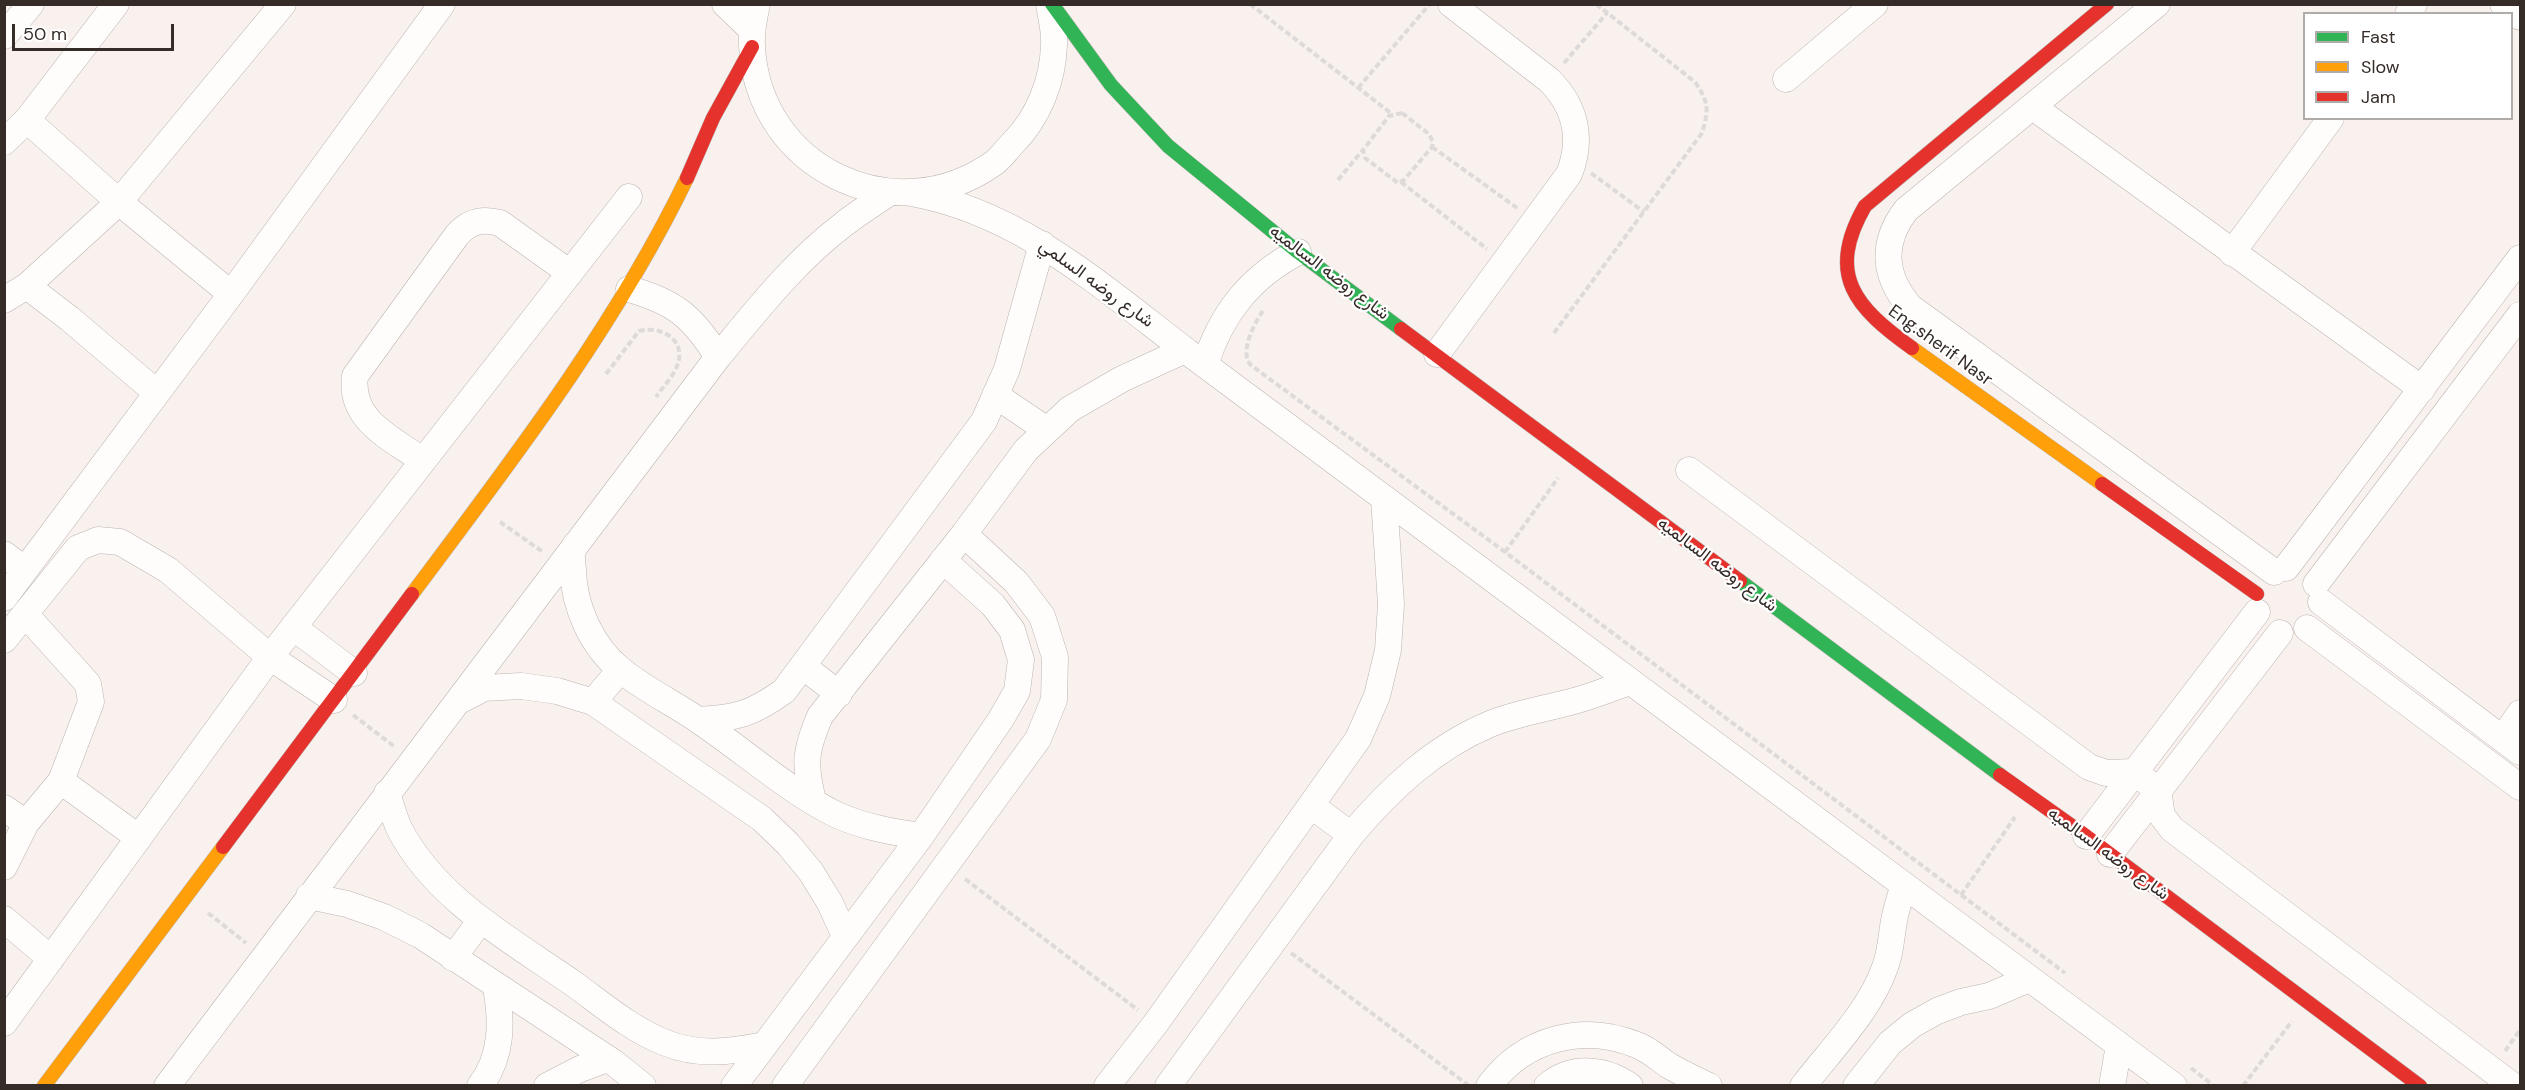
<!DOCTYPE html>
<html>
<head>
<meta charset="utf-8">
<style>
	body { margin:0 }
	#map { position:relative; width:2525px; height:1090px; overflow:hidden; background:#f9f1ee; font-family:"DM Sans",sans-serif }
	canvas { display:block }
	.frame { position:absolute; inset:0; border:6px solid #352c28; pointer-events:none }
	.legend { position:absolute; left:2303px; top:12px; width:210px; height:108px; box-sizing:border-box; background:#fff; border:2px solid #aeaba9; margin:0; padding:8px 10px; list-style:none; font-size:18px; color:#352c28 }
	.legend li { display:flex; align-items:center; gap:12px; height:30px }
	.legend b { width:30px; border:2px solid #aeaba9 }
	.scale { position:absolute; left:12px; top:24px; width:162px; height:27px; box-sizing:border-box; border:3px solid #352c28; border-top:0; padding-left:8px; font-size:18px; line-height:21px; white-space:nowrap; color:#352c28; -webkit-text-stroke:4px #fff; paint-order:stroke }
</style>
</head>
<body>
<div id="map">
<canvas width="2525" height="1090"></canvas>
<div class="frame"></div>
<ul class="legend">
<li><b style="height:8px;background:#30b455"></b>Fast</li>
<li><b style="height:8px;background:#ff9f0a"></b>Slow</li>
<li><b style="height:8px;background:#e5322d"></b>Jam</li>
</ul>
<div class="scale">50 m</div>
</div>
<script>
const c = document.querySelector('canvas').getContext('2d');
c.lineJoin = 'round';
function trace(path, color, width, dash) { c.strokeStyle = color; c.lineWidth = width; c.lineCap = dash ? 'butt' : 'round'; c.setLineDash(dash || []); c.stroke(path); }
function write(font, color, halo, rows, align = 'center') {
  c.font = font + ' "DM Sans",Vazirmatn,sans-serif'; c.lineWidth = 4.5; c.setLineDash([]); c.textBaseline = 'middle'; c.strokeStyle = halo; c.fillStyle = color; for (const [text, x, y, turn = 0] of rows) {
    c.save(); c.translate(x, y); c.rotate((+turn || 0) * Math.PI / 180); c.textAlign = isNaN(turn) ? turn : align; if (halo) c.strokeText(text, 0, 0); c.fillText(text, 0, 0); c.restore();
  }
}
const path = new Path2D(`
	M1250 4 1392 114
	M1564 63 1607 13
	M1358 88 1429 5
	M1402 113 1429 134 1433 142 1432 147 1404 180 1398 183 1365 158 1363 150 1389 116Z
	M1432 147 1517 208
	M1591 173 1644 212
	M1338 180 1362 151
	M1401 182 1487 249
	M1263 311C1254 323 1238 355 1252 366L1505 552 2065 973
	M1554 333 1702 133C1709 110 1709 102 1695 82L1596 4
	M606 374 639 331C660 325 688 340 677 366 673 377 662 388 656 397
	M500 522 543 552
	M1505 552 1558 478
	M353 715 395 747
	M965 879 1138 1010
	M1961 895 2015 817
	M208 913 246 943
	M1291 953 1468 1085
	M2505 1051 2520 1030
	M2191 1068 2214 1086
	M2243 1086 2292 1021`);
const street = new Path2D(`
	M725 4 752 30
	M757 4C754 18 751 31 752 45 757 168 894 234 994 163 1001 158 1007 149 1013 143 1038 118 1053 81 1054 45 1055 32 1051 17 1049 4
	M2157 4 1906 210C1881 243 1883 275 1910 307L2274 572
	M2503 4 2520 17
	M2408 14 2414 4
	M4 36 31 4
	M1786 79 1875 4
	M2033 107 2422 389
	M27 120 119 202 231 294
	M4 142 27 120 116 4
	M911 193C1019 212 1101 286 1185 350L2174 1086
	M2232 253 2331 118
	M27 286 119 202 283 4
	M629 289C675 302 692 316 718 357
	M4 300 27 286 70 319 157 393
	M1437 354 1569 174C1583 139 1576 107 1549 80L1451 4
	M1205 365C1221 314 1250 277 1298 252
	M995 395 1047 430
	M423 461C392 438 349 421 355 376L457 235C469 221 482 218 500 223L570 273
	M1689 470 2089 767 2106 773 2134 772 2158 790 2162 816 2172 829 2513 1086
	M576 544C570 552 572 560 573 570 574 607 592 647 621 670 644 689 673 703 698 720 743 750 788 791 837 815 864 827 892 832 921 836
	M4 554 25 570
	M2286 568 2520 258
	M2316 584 2520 315
	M4 598 231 294 442 4
	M2321 602 2520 752
	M293 627 354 673
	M2307 628 2520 787
	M4 640 78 548 98 540 120 542 168 570 270 657 334 700
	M804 667 839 694
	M459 701 484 688 521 686 557 691 593 702 762 819 788 844 811 872 830 903 845 936
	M593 702 620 670
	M698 720C737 718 752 714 784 691L984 421 1007 369 1042 244
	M2503 738 2520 713
	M61 781 139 838
	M387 793C391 805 394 817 399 828 435 899 511 940 574 984 603 1005 632 1030 666 1043 698 1056 731 1052 764 1045
	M813 801C804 764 805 751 820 716L964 534 1026 450 1070 409 1122 379 1185 350
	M1312 806 1351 835
	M4 808 26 823
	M2086 836 2257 612
	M2110 854 2280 633
	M4 867 26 823 61 781 91 702 88 684 25 614
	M309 896 347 904 384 917 420 935 613 1062 643 1086
	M4 919 51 959
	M453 958 481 920
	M4 1023 270 657 629 197
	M167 1086 718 357C756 311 795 261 844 224 858 213 874 203 889 193
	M480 1086C503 1056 502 1021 496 987
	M547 1086 580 1069 607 1059
	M734 1086 921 836 1001 719 1017 691 1021 660 1012 630 993 605 943 560
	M785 1086 1038 739 1054 700 1055 657 1042 616 1016 582 964 534
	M1107 1086 1156 1023 1358 739 1377 696 1388 650 1391 604 1384 498
	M1168 1086 1351 835C1390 789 1433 748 1490 724 1517 713 1545 709 1574 701 1593 696 1612 688 1630 682
	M1489 1086C1524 1038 1583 1023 1637 1045 1648 1049 1658 1058 1668 1065 1681 1073 1695 1079 1709 1086
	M1547 1086C1572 1065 1605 1068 1630 1086
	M1803 1086C1830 1051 1871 1009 1885 967 1891 952 1891 937 1894 921 1896 909 1900 897 1904 885
	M1856 1086 1890 1043 1912 1025 1937 1011 1961 1002 1989 996 2029 979
	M2112 1086 2119 1045`);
const fast = new Path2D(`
	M1052 4 1111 85 1168 146 1298 252 1401 329
	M1740 581 2000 775`);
const slow = new Path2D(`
	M1912 348 2102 484
	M412 594C511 462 615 327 687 178
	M44 1086 223 847`);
const jam = new Path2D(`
	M687 178 713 118 752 47
	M1401 329 1740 581
	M1912 348C1856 308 1825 275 1865 206L2107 4
	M2102 484 2257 594
	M2000 775 2086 836 2420 1086
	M223 847 412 594`);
const streetNames = [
	["شارع روضه السالميه",1329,273,37],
	["شارع روضه السلمي",1096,284,36],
	["Eng.sherif Nasr",1940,346,36],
	["شارع روضه السالميه",1717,565,37],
	["شارع روضه السالميه",2108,854,36]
];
trace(street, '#bcb4b1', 27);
trace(fast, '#bcb4b1', 15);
trace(slow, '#bcb4b1', 15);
trace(jam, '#bcb4b1', 15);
trace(path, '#dddad9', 4, [6, 3]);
trace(street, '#fefdfc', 26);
trace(fast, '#30b455', 14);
trace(slow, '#ff9f0a', 14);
trace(jam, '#e5322d', 14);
write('18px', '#352c28', '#fff', streetNames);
</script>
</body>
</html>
